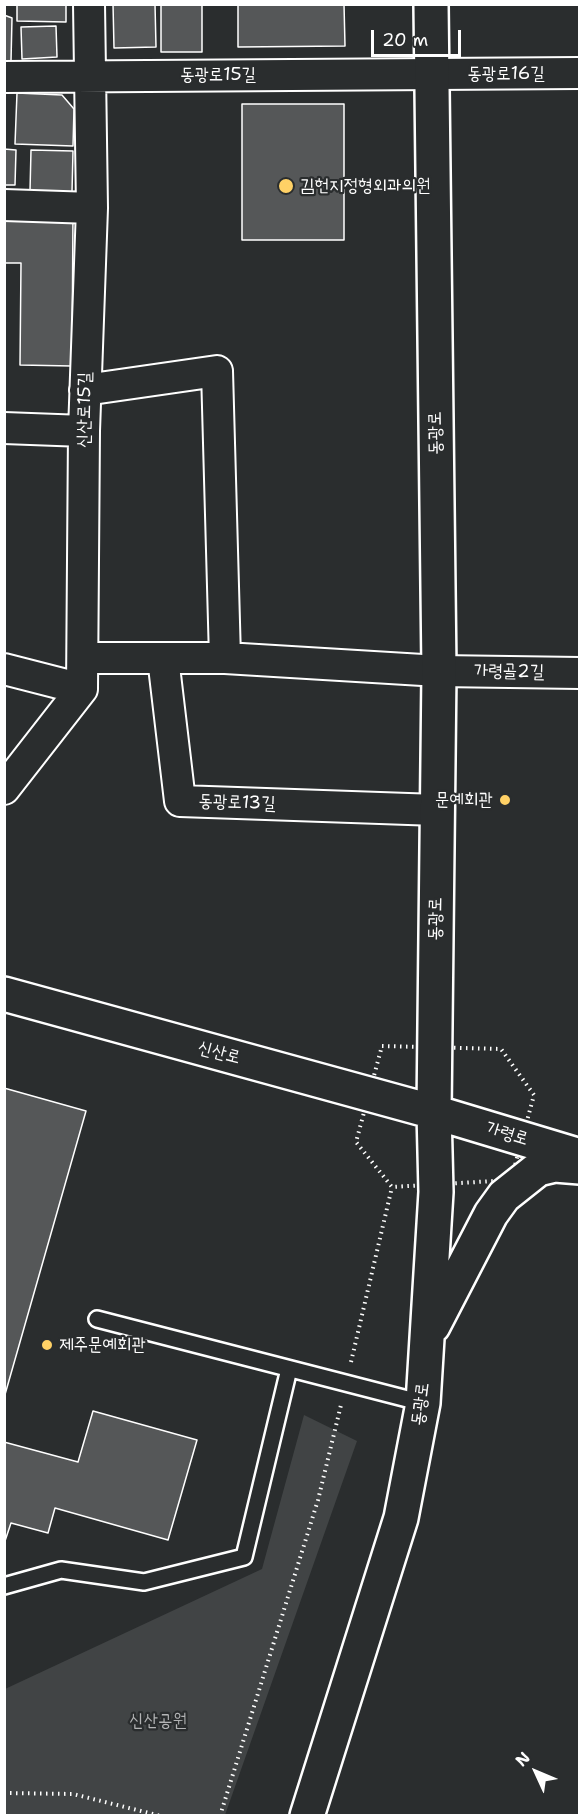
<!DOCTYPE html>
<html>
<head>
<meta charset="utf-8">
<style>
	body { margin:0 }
	#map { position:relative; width:584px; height:1820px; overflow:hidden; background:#2a2d2e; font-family:"Shantell Sans",sans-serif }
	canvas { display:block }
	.frame { position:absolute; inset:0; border:6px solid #fff; pointer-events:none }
	.north { position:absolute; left:506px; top:1742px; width:60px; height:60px; -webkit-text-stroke:4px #2a2d2e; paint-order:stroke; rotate:314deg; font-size:16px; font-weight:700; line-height:24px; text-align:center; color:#fff }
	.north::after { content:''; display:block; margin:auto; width:21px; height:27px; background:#fff; clip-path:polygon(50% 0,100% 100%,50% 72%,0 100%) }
	.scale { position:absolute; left:371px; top:30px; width:90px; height:27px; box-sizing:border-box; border:3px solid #fff; border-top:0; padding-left:8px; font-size:18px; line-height:21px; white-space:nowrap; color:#fff; -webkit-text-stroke:4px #2a2d2e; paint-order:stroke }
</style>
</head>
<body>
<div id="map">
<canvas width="584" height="1820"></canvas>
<div class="frame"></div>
<div class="north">N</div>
<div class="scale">20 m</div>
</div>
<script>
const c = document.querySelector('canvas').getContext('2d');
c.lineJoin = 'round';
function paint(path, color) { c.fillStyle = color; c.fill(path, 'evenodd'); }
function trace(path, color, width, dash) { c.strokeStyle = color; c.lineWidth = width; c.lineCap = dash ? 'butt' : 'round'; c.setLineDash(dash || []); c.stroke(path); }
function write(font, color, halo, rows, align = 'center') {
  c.font = font + ' "Shantell Sans","Poor Story",sans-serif'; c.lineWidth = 4.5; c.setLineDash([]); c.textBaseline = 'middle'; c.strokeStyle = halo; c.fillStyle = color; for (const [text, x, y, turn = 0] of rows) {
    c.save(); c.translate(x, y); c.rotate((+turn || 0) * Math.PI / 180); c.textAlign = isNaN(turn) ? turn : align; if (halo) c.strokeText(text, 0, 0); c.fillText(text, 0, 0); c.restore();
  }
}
const green = new Path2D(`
	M304 1415 357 1441 225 1815H5V1689L262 1569Z`);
const building = new Path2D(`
	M17 4H66V22L17 21Z
	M113 4H155L156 47 114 48Z
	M161 4H202V52H161Z
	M238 4H344L345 46 238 47Z
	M4 15 12 18 11 61H4Z
	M56 26 57 57 22 59 21 27Z
	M17 93 62 95 74 109 73 146 15 144Z
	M242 104H344V240H242Z
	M4 149 16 150 15 185H4Z
	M31 150 73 151 72 192 30 191Z
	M4 212H73L72 366 20 365 21 263H4Z
	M4 1088 86 1111 4 1398Z
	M93 1411 197 1440 168 1540 55 1508 48 1533 11 1523 4 1544V1442L78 1462Z`);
const path = new Path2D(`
	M382 1046 501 1049 534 1095 511 1180 392 1187 356 1142Z
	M351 1362 392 1187
	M4 1793 73 1794 161 1816
	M220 1816 318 1500 341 1405`);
const lane = new Path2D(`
	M97 1319 423 1403
	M4 1586 61 1570 144 1582 244 1557 289 1369`);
const street = new Path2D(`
	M4 77 580 73
	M4 205 92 208
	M85 390 217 371 225 658
	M4 428 84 431
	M83 658H225L439 671 580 673
	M163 658 180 801 437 810
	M4 669 82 689
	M4 789 82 689 84 431 92 208 89 4`);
const secondary = new Path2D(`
	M4 994 434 1112 580 1156
	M433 1326 491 1214 504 1196 538 1169 555 1165 580 1167
	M307 1816 401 1518 423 1403 436 1192 434 1112 439 671 431 4`);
const markers = [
	[286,186,8,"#ffd166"],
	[505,800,6,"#ffd166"],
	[47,1345,6,"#ffd166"]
];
const streetNames = [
	["동광로16길",506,74],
	["동광로15길",218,75],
	["신산로15길",85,410,-89],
	["동광로",436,433,-91],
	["가령골2길",509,672,1],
	["동광로13길",237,803,2],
	["동광로",436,919,-89],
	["신산로",219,1053,15],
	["가령로",507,1134,17],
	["동광로",421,1404,-83]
];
const poiNames = [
	["김헌지정형외과의원",300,186],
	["문예회관",493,800,"right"],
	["제주문예회관",59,1345]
];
const parkNames = [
	["신산공원",158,1721]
];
paint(green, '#414445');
paint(building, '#555758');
trace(building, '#fff', 1.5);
trace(lane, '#fff', 20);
trace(street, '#fff', 34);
trace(secondary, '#fff', 38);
trace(path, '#fff', 4, [1.5, 4.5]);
trace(lane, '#2a2d2e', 15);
trace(street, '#2a2d2e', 30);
trace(secondary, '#2a2d2e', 33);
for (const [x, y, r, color] of markers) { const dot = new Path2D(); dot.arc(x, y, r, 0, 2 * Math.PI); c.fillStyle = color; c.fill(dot); trace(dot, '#2a2d2e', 2); }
write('18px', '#fff', '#2a2d2e', streetNames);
write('18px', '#fff', '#2a2d2e', poiNames, 'left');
write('18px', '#b3b4b5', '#2a2d2e', parkNames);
</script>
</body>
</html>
